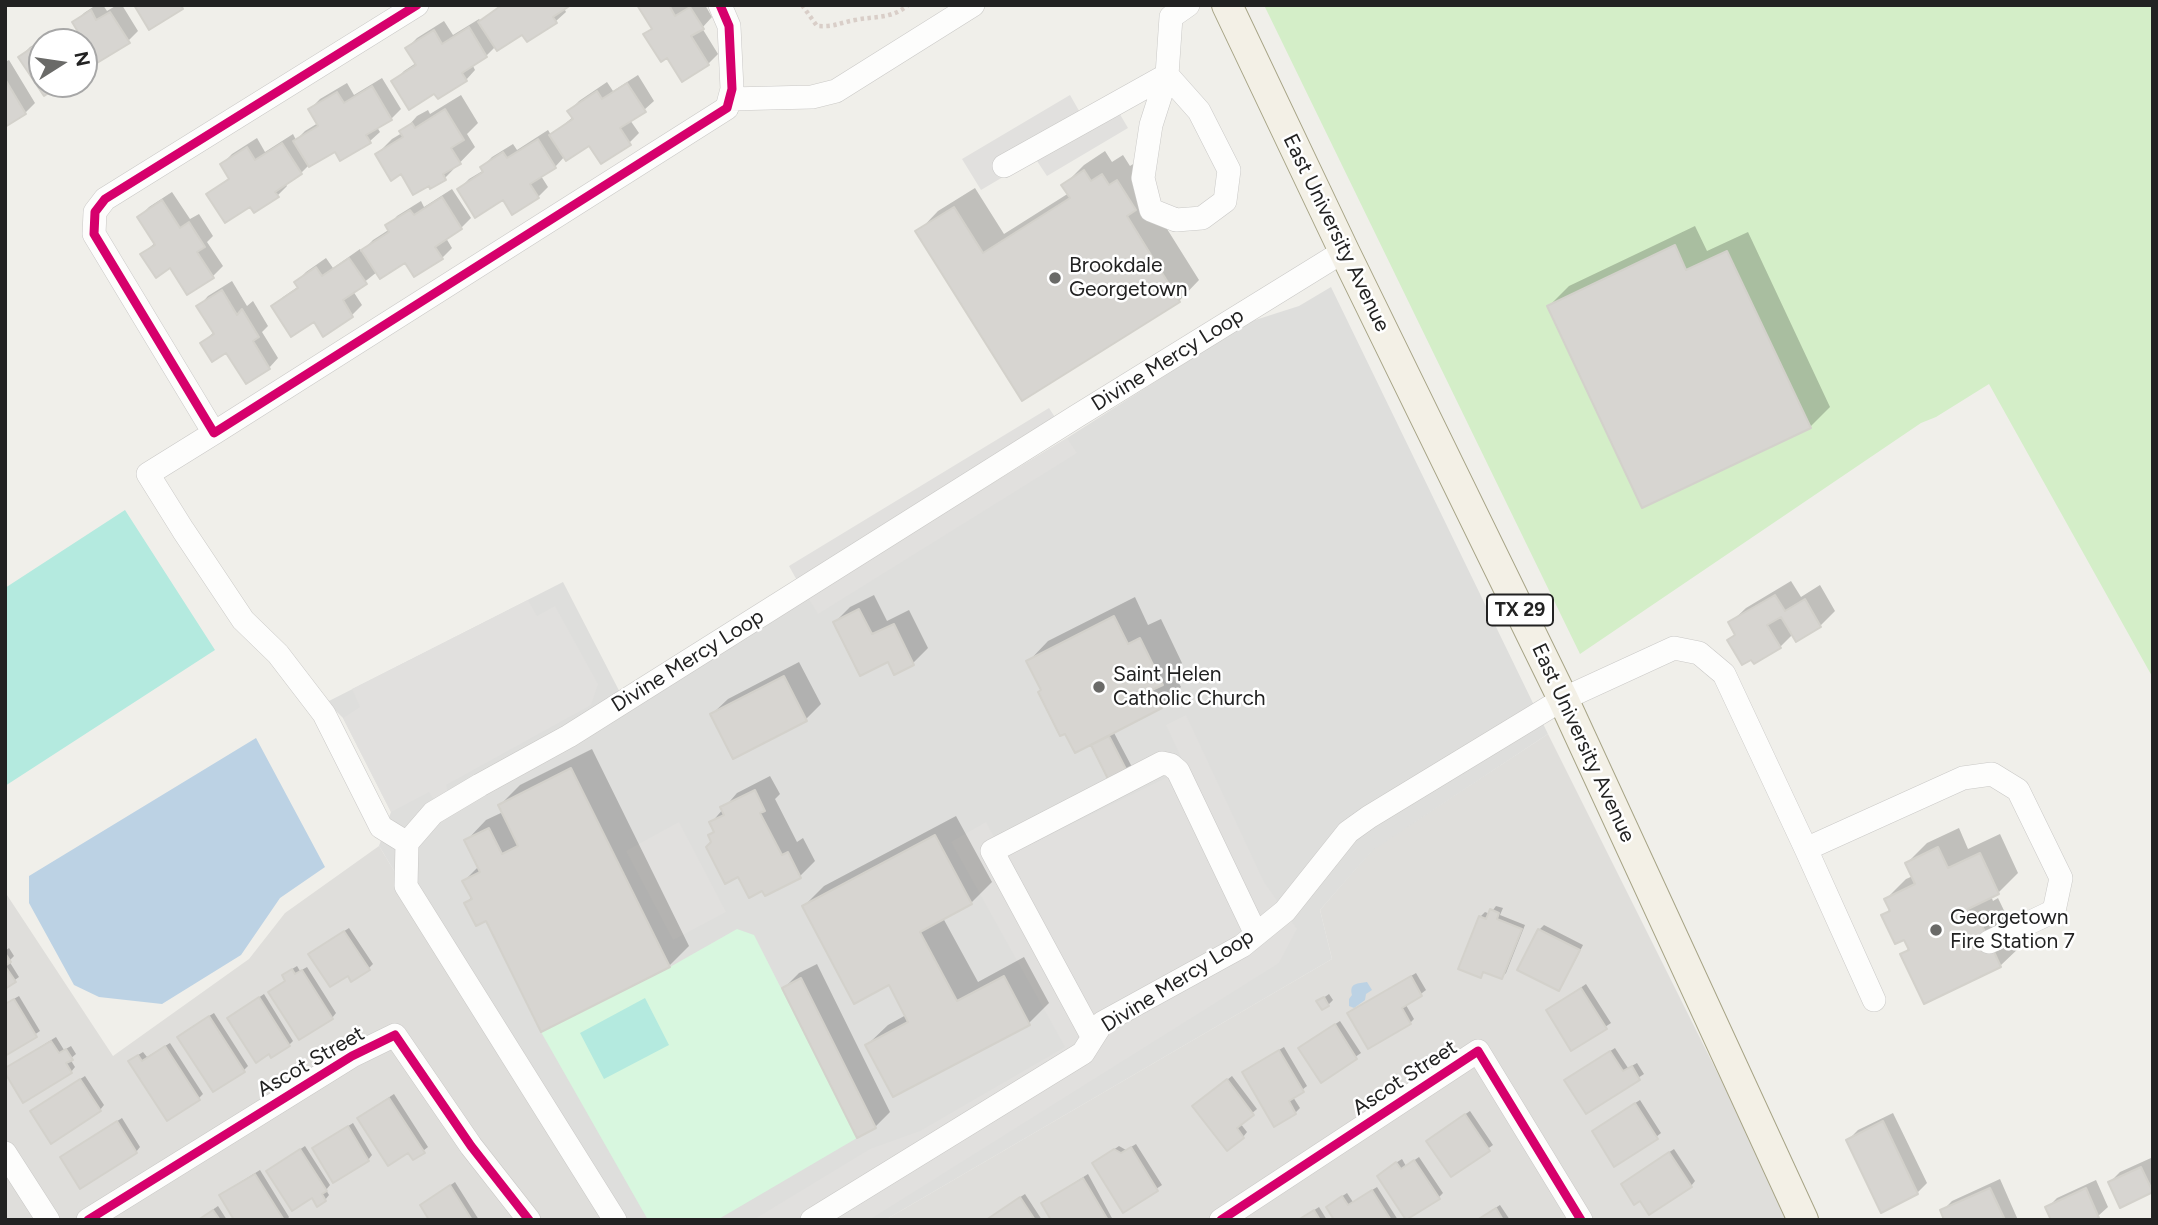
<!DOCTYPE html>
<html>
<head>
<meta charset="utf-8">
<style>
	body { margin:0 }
	#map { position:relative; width:2158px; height:1225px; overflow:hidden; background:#f0efea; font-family:Figtree,sans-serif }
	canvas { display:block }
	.frame { position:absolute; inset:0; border:7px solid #222; pointer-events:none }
	.north { position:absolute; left:28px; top:28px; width:70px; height:70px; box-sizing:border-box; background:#fff; border:2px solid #a7a7a7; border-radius:50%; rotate:78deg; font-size:19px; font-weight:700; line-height:28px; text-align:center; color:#222 }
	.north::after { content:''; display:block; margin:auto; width:24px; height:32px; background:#6a6a68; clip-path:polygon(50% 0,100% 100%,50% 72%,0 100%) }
</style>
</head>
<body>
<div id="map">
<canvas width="2158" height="1225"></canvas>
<div class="frame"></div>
<div class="north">N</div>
</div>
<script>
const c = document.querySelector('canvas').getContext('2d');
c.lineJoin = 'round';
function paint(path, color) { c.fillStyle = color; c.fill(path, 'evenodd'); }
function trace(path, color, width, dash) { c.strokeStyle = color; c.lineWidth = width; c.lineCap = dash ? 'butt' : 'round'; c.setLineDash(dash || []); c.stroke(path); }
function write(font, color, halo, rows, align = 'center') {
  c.font = font + ' Figtree,sans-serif'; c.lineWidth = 5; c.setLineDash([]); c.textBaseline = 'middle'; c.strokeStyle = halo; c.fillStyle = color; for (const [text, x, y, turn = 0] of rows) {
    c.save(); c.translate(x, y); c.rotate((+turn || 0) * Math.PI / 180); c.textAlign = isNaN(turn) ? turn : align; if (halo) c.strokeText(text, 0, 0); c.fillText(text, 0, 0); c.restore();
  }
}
const residential = new Path2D(`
	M1548 734 1791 1220H885L1332 959 1320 910 1373 849Z
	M379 846 607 1220H5V892L113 1056 249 959 285 913Z`);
const religious = new Path2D(`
	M1331 287 1548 734 1373 850 1320 910 1332 959 885 1220H607L379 846 391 812 343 718 327 702 563 582 628 708 1067 438 1249 322 1299 306Z`);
const grass = new Path2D(`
	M1264 5H2153V678L1989 384 1936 417 1921 423 1580 654Z`);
const park = new Path2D(`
	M737 929 754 935 857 1138 717 1220H648L541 1032 670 967Z`);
const pitch = new Path2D(`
	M125 510 215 650 5 786V588Z
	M645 998 669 1045 604 1079 580 1033Z`);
const parking = new Path2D(`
	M1070 95 1082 116 1111 99 1128 128 1047 176 1035 158 981 190 962 159Z
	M1049 408 1058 422 799 584 789 566Z
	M1067 438 1077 453 818 614 807 596Z
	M528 600 537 616 555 606 598 684 591 705 446 785 449 795 435 802 429 792 391 812 343 718 360 707 352 689Z
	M1186 715 1264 882 1297 929 1279 963 869 1220H753L870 1149 920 1131 1065 1047 951 842 986 822 1005 857 1186 768 1166 725Z
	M679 822 726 912 673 940 626 851Z`);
const water = new Path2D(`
	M256 738 325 867 280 898 241 955 162 1004 99 997 74 985 29 903V876Z
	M1367 982 1372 990 1366 994 1365 1000 1354 1008 1349 1006V999L1352 995C1349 982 1358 984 1367 982Z`);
const shadow = new Path2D(`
	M96 5H103L107 11 117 5H122L138 31 128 41 74 23 84 13Z
	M501 5H568L564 8 566 12 556 21 523 33 496 46 486 56 472 64 475 70 466 80 435 91 394 81 404 71 416 63 407 48 417 38 444 21 453 35 479 19 481 21Z
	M639 5H685L686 7 689 5H705L712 17 702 28 718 54 708 64 668 55 646 34 653 27Z
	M65 33 71 42H42V84H60L44 94 20 57 30 47 49 35 52 38 55 35 57 39Z
	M9 60 35 103 25 113 5 125V62Z
	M638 75 654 101 644 110 630 120 639 133 629 143H590L565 156 555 167 541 176 548 187 538 197 503 198 459 189 469 179 484 170 482 167 492 157 513 144 517 150 548 130 551 135 573 117 569 111 579 101 607 82 613 91Z
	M382 78 401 109 391 119 377 127 380 132 370 141 335 150 310 164 301 173 285 183 287 186 277 196 251 205 208 195 230 177 222 164 232 154 257 138 265 152 293 134 296 140 305 131 318 123 310 109 320 99 347 83 354 95Z
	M461 95 478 123 467 134 475 147 445 178 431 187 402 172 377 154 392 139 402 133 417 116 428 110 430 114Z
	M1105 151 1112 162 1123 155 1130 166 1138 161 1147 197 1199 280 1179 301 1023 399 918 232 938 211 975 188 1004 234 1069 193 1064 185 1084 165Z
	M452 189 471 218 461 228 446 238 452 248 442 258 406 261 377 272 353 291 362 305 352 315 314 320 273 307 283 297 299 286 296 282 306 272 326 258 333 268 360 249 361 252 373 240 390 229 388 226 397 216 421 201 424 207Z
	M172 192 190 219 199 214 213 236 207 242 223 266 213 276 187 293 170 266 142 254 156 242 139 217 149 207Z
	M1695 226 1707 251 1748 232 1830 407 1810 427 1549 306 1569 286Z
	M232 281 247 306 253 301 268 326 262 332 278 358 269 368 227 350 202 343 214 332 199 306 208 296Z
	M1791 581 1801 597 1820 585 1835 611 1820 626 1793 634 1780 647 1752 657 1729 640 1736 633 1730 623 1746 608Z
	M874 595 887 621 909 610 928 648 913 663 889 660 835 622 850 607Z
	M1135 597 1148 625 1161 619 1182 663 1173 672 1181 687 1160 707 1113 731 1132 767 1127 772 1093 745 1099 740 1043 690 1028 662 1048 641Z
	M799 662 821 704 806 719 712 714 728 699Z
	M592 749 689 946 669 966 486 919 466 903 472 897 464 881 479 866 466 841 486 820 503 812 500 805 520 785Z
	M770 776 780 794 775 799 797 842 803 838 815 861 800 876 763 889 739 875 710 836 715 831 711 823 737 793Z
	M956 816 992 882 971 903 943 918 978 982 1024 957 1049 1003 1029 1023 867 1045 888 1025 906 1015 890 983 804 906 824 886Z
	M1959 828 1968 849 2000 834 2018 873 1998 893 1991 896 1993 901 1998 898 2021 946 2000 966 1902 955 1910 947 1905 937 1883 916 1891 908 1886 899 1906 879 1913 876 1907 863 1927 843Z
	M1496 906 1503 908 1500 915 1525 925 1506 973 1502 977 1486 971 1480 976V917L1485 912 1490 914Z
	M1544 925 1583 945 1563 984 1559 989 1539 930Z
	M349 928 373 964 369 968 348 973 315 950Z
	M9 948 14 956 9 961 19 977 5 987V951Z
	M817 964 890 1112 875 1127 784 988 799 973Z
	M297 966 300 971 307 967 336 1013 332 1018 271 992 287 980 289 971Z
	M1416 973 1426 990 1406 1005 1414 1019 1410 1023 1349 1013Z
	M1586 984 1611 1023 1572 1049 1548 1010Z
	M264 994 293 1041 289 1045 229 1018Z
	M1329 994 1333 1000 1328 1005 1319 1001Z
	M19 996 40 1031 6 1054 5 1004Z
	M214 1013 248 1066 244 1070 184 1032Z
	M1340 1021 1361 1053 1322 1080 1305 1044Z
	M56 1037 64 1050 71 1046 76 1054 70 1059 75 1067 71 1072 5 1069Z
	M170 1043 203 1094 199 1098 135 1057 143 1052 147 1057Z
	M1284 1047 1307 1086 1293 1097 1300 1108 1295 1113 1249 1068Z
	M1615 1048 1628 1068 1637 1063 1644 1074 1586 1112 1571 1076Z
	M85 1076 104 1105 100 1110 37 1107Z
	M1232 1076 1257 1109 1240 1123 1247 1132 1243 1137 1199 1102Z
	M394 1094 428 1147 414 1158 364 1114Z
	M1640 1100 1661 1133 1656 1137 1598 1127Z
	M1470 1111 1493 1145 1451 1175 1433 1136Z
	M1893 1113 1927 1183 1917 1193 1848 1140 1858 1130Z
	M122 1118 140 1147 136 1152 62 1157Z
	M353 1123 372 1155 368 1160 314 1148Z
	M1136 1144 1162 1185 1123 1211 1094 1163 1119 1146 1126 1150Z
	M305 1146 330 1185 326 1190 329 1195 325 1200 312 1195 268 1171Z
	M1674 1149 1695 1181 1691 1186 1640 1199 1627 1180Z
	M1419 1157 1443 1193 1438 1198 1383 1171 1402 1159 1406 1166Z
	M2151 1158 2153 1163 2152 1191 2110 1182 2120 1172Z
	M260 1170 289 1217 287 1220H236L226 1191Z
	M1088 1174 1113 1220H1082L1043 1203Z
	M2000 1179 2018 1220H1946L1942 1211 1952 1201Z
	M2096 1180 2108 1207 2098 1216 2047 1208 2057 1198Z
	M455 1182 479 1220H431L422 1205Z
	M1377 1187 1398 1220H1336L1332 1203 1347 1193 1353 1202Z
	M1025 1194 1042 1220H988L989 1218Z
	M1500 1205 1510 1220H1477Z
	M218 1206 227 1220H198Z
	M1319 1207 1327 1220H1299Z`);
const building = new Path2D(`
	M134 5H181L183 9 149 30Z
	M502 5H571L553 17 557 23 527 42 522 35 497 51 478 22Z
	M637 5H669L675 16 690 7 704 29 691 36 709 65 682 82 667 58 661 62 643 34 652 29Z
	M91 10 96 20 110 12 130 43 97 63 72 22Z
	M469 27 487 57 462 73 467 81 438 99 434 94 409 110 391 81 416 65 405 48 434 30 442 44Z
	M39 43 42 46V84H63L44 96 18 57Z
	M5 79 26 114 5 127Z
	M627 83 646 112 620 128 631 145 601 164 589 146 566 161 549 135 573 119 567 111 597 91 602 99Z
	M372 86 392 120 366 135 371 143 340 161 335 152 309 167 293 141 318 126 308 109 337 92 344 103Z
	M445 109 464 140 451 148 461 164 443 174 446 180 430 189 429 186 413 195 401 174 391 181 375 154 403 137 399 131 412 123 415 128Z
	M538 139 556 168 530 184 539 198 512 215 503 200 475 218 457 189 483 172 480 167 503 152 507 158Z
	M282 143 302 174 275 192 279 197 254 213 250 207 225 223 206 194 229 179 220 164 247 147 255 160Z
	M1084 170 1091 181 1102 174 1109 185 1117 180 1136 210 1127 216 1180 302 1022 401 915 231 954 207 983 253 1070 198 1061 185Z
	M442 197 462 229 435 247 443 259 414 277 405 263 380 279 361 250 389 232 385 225 410 210 414 215Z
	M162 200 180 228 189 222 205 247 197 252 214 278 187 295 170 268 156 278 140 254 155 245 137 217Z
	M1675 245 1686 270 1727 251 1811 428 1642 508 1547 306Z
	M349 258 367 284 343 300 353 317 323 337 314 322 291 337 271 306 298 288 294 282 316 267 322 276Z
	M222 290 237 315 242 309 259 337 253 341 270 369 246 384 226 353 212 362 200 343 214 334 196 306Z
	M1775 595 1785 611 1805 599 1821 627 1796 642 1781 617 1767 625 1781 648 1754 664 1751 660 1742 665 1727 640 1735 635 1728 622Z
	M859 609 872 634 894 624 914 665 894 675 888 662 860 676 833 622Z
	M1114 616 1128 644 1140 638 1163 685 1152 690 1162 708 1075 753 1065 734 1060 736 1038 692 1041 690 1026 661Z
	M784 676 807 721 733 759 710 714Z
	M1109 736 1128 773 1110 783 1091 745Z
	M571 768 670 967 541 1032 486 921 476 926 464 903 472 899 462 881 480 872 464 840 489 828 502 854 518 846 498 805Z
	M755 790 765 811 760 813 782 855 788 852 801 878 765 896 762 891 749 898 738 877 725 884 706 847 711 842 708 835 714 832 709 822 724 815 720 807Z
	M935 835 972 904 920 932 957 1001 1004 976 1030 1025 893 1097 865 1045 908 1022 889 985 854 1004 802 906Z
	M1938 847 1948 868 1980 853 1999 894 1968 909 1973 919 1978 917 2001 967 1924 1004 1900 954 1909 950 1904 940 1895 944 1881 915 1890 911 1884 899 1915 884 1905 863Z
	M1490 909 1499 913 1497 919 1522 929 1502 979 1483 972 1481 978 1458 969 1479 916 1486 919Z
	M1538 929 1580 950 1559 991 1517 970Z
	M344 931 370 970 351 982 348 976 330 987 308 954Z
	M5 953 11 962 5 966 16 982 5 989Z
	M292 969 295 974 302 970 333 1019 299 1040 268 992 285 981 282 975Z
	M1411 976 1422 996 1402 1008 1411 1024 1368 1049 1347 1013Z
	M801 978 876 1128 857 1138 782 988Z
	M1581 988 1607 1029 1571 1051 1546 1010Z
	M259 997 290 1046 271 1058 269 1054 256 1063 227 1018Z
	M1324 997 1329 1006 1322 1010 1316 1001Z
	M14 999 37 1037 5 1056V1004Z
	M209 1016 245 1072 213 1092 177 1037Z
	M1335 1024 1357 1059 1321 1083 1298 1048Z
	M51 1041 59 1053 66 1049 73 1060 66 1063 72 1073 23 1103 5 1073V1068Z
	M165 1046 200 1100 167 1121 128 1061 138 1055 142 1061Z
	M1279 1050 1304 1092 1289 1101 1296 1114 1274 1127 1242 1072Z
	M1610 1051 1623 1071 1632 1066 1640 1080 1586 1114 1564 1080Z
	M80 1079 101 1111 51 1144 30 1111Z
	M1227 1079 1254 1115 1237 1128 1244 1138 1227 1151 1192 1106Z
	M389 1098 425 1153 413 1160 408 1153 388 1166 357 1118Z
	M1635 1103 1658 1139 1614 1167 1592 1131Z
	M1465 1114 1490 1151 1451 1177 1426 1141Z
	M117 1121 137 1153 80 1189 60 1157Z
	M1883 1121 1918 1194 1881 1213 1846 1140Z
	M348 1126 369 1161 333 1183 312 1148Z
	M1131 1147 1158 1191 1123 1213 1092 1163 1114 1149 1121 1153Z
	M300 1149 327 1191 322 1194 326 1201 317 1207 312 1198 292 1211 266 1171Z
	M1669 1152 1692 1187 1649 1215 1640 1201 1634 1205 1621 1184Z
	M1414 1160 1440 1199 1406 1220 1377 1176 1396 1162 1401 1169Z
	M2141 1167 2153 1192 2120 1208 2108 1182Z
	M255 1174 284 1220H234L219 1195Z
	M1083 1178 1108 1220H1051L1041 1203Z
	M450 1185 472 1220H429L420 1205Z
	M1990 1188 2005 1220H1944L1940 1210Z
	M2086 1188 2099 1218 2095 1220H2051L2045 1207Z
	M1372 1190 1391 1220H1334L1326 1207 1342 1196 1348 1205Z
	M1020 1197 1035 1220H986Z
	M1496 1208 1503 1220H1477Z
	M213 1210 220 1220H198Z
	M1314 1210 1320 1220H1298Z`);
const path = new Path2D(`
	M802 5 817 26C836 27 838 23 855 20 875 16 892 19 908 5`);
const minor = new Path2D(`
	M417 5 105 199 95 212 94 234 214 433 727 108 732 89 729 26 720 5
	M1167 75 1199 111 1229 170 1225 201 1202 218 1176 220 1151 210 1143 178 1151 125Z
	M730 99 812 97 836 91 973 5
	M1004 166 1167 75 1171 17 1188 5
	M214 433 148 474 183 530 243 620 278 654 324 714 381 827 407 843
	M1806 849 1963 778 1992 774 2018 790 2061 878 2054 911 1989 942
	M1092 1036 992 851 1162 763 1171 765 1178 771 1256 934
	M5 1153 48 1220
	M88 1220 352 1056 395 1035 471 1146 529 1220
	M615 1220 406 886 407 843 433 813 480 785 569 736 1077 416 1344 251
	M812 1220 1083 1053 1102 1023 1242 946 1285 911 1348 832 1369 817 1563 699 1674 648 1699 653 1724 674 1806 849 1874 1000
	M1221 1220 1478 1051 1581 1220`);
const major = new Path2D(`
	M1227 5 1344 251 1563 699 1803 1220`);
const cycleway = new Path2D(`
	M417 5 105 199 95 212 94 234 214 433 727 108 732 89 729 26 720 5
	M88 1220 352 1056 395 1035 471 1146 529 1220
	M1221 1220 1478 1051 1581 1220`);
const markers = [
	[1055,278,7,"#6a6a68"],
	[1099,687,7,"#6a6a68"],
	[1936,930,7,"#6a6a68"]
];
const shields = [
	[1520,610,66]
];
const shieldNames = [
	["TX 29",1520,610]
];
const streetNames = [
	["East University Avenue",1336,233,64],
	["Divine Mercy Loop",1168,360,-32],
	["Divine Mercy Loop",688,661,-32],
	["East University Avenue",1583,743,65],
	["Divine Mercy Loop",1178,981,-32],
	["Ascot Street",311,1062,-30],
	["Ascot Street",1405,1078,-33]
];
const poiNames = [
	["Brookdale",1069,266],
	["Georgetown",1069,290],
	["Saint Helen",1113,675],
	["Catholic Church",1113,699],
	["Georgetown",1950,918],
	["Fire Station 7",1950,942]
];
paint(residential, '#dfdedb');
paint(religious, '#dededc');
paint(grass, '#d4eec8');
paint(park, '#d8f7df');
paint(pitch, '#b4eadf');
paint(parking, '#e1e0de');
paint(water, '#bcd2e4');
paint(shadow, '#0003');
paint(building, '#d7d5d1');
trace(building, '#d3d1cb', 2);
trace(minor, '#c9c8c6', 24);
trace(major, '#a7a486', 32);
trace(path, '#d9cec8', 4.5, [3.5, 3.5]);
trace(minor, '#fdfdfc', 23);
trace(major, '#f3f0e6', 30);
trace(cycleway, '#d6006c', 9);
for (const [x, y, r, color] of markers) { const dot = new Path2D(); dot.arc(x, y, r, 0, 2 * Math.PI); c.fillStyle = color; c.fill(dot); trace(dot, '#fff', 2.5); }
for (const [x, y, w] of shields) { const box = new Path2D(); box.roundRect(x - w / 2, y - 15.5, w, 31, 5); c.fillStyle = '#fff'; c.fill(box); trace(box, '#222', 2); }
write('bold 19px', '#222', null, shieldNames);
write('21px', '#222', '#fff', streetNames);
write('21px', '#222', '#fff', poiNames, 'left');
</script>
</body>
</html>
